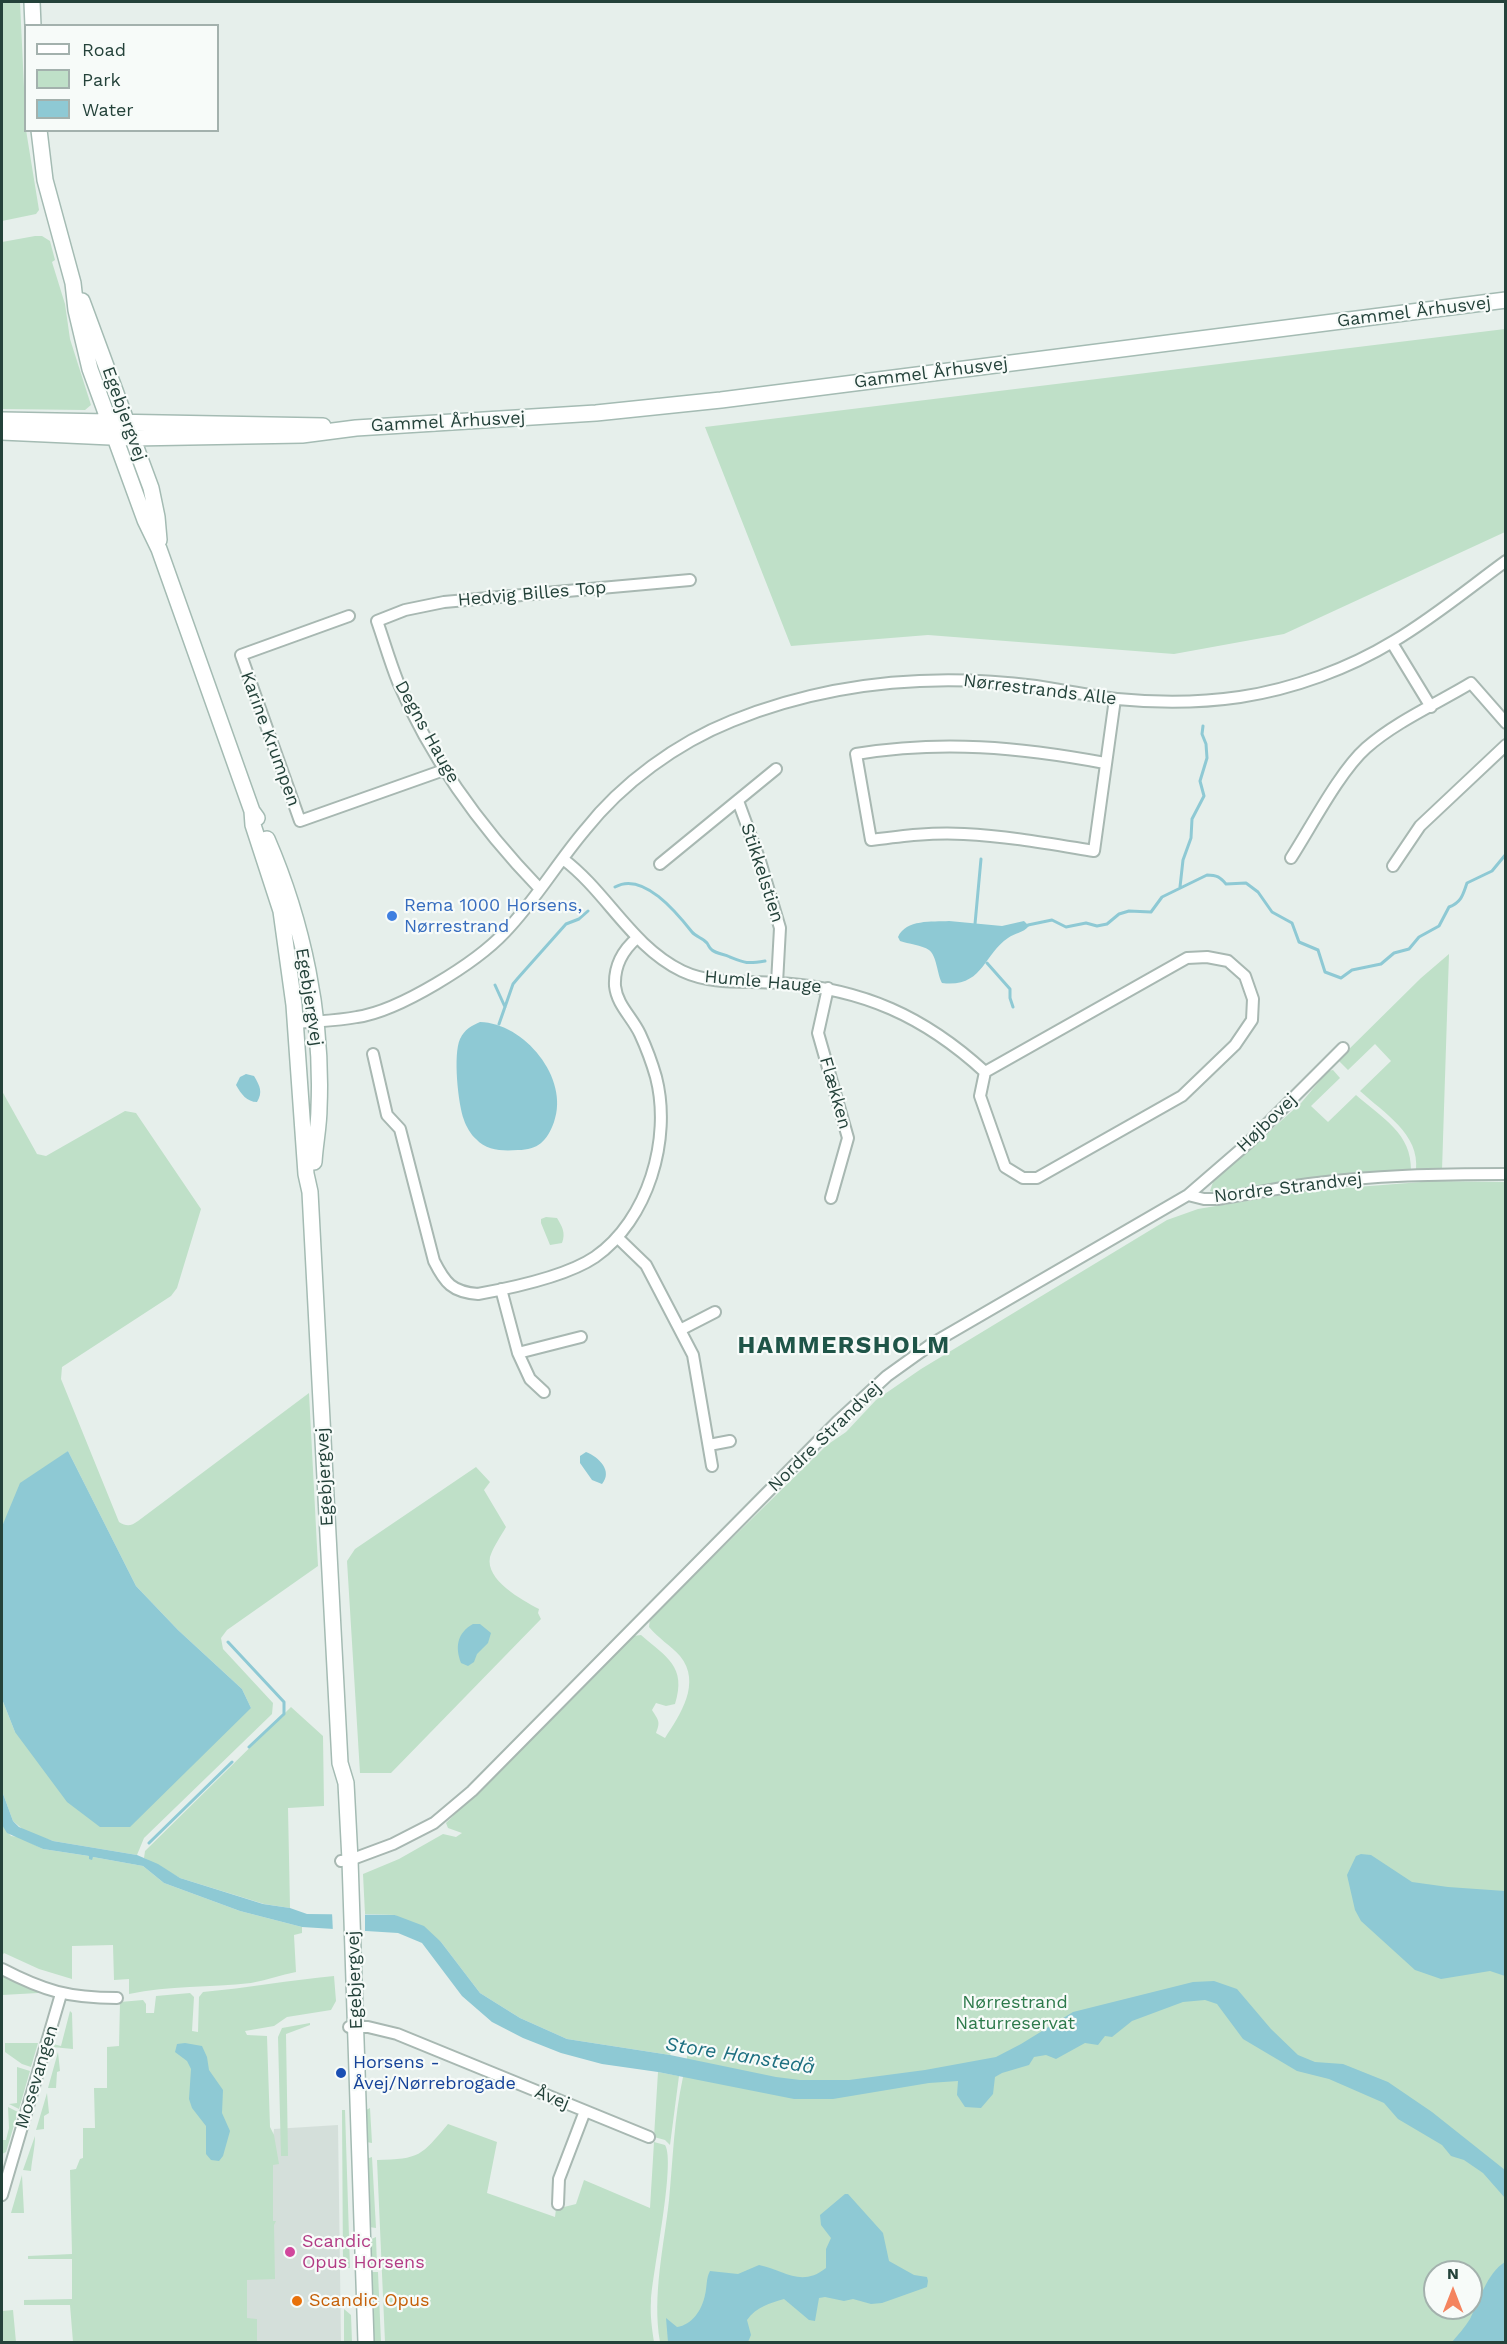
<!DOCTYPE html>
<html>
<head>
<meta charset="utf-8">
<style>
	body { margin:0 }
	#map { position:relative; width:1507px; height:2344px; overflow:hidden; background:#e6efeb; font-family:"Work Sans",sans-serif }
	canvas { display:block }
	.frame { position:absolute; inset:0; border:3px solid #24423a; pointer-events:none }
	.legend { position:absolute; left:24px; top:24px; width:195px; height:108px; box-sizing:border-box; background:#f7fbf9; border:2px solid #a3b1ad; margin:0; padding:8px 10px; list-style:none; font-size:18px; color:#24423a }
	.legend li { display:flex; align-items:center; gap:12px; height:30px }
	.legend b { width:30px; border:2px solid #a3b1ad }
	.north { position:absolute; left:1423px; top:2260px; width:60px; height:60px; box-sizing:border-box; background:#f7fbf9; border:2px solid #a3b1ad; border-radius:50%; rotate:0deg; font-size:16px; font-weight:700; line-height:24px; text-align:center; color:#24423a }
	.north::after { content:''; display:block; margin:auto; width:21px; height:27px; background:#f4845f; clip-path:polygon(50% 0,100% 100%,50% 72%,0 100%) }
</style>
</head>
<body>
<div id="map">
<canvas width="1507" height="2344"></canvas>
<div class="frame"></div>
<ul class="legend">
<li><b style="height:8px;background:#fff"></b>Road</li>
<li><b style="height:16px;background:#bfe0c8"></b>Park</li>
<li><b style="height:16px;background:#8ec9d4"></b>Water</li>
</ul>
<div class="north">N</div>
</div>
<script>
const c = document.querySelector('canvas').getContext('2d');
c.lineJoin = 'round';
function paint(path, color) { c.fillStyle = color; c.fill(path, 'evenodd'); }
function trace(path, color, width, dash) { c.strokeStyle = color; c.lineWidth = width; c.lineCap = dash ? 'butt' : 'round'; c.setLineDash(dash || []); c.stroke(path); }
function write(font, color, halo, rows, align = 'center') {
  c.font = font + ' "Work Sans",sans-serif'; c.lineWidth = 4.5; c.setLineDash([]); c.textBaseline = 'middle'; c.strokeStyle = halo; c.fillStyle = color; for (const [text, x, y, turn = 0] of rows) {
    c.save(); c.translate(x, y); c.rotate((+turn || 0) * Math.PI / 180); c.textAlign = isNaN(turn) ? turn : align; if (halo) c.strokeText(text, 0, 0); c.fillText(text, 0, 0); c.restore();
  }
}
const built = new Path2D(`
	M338 2125 341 2342H247L227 2259 273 2138 274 2129Z`);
const green = new Path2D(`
	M2 2H20L26 130 39 210 36 214 2 221Z
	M35 236H42L50 241 55 260 52 262 65 304 70 339 91 405 85 410 2 409V242Z
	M1505 329V532L1284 634 1174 654 928 635 791 646 705 427Z
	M1449 954 1442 1170H1416C1420 1134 1384 1113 1360 1091L1391 1061 1375 1044 1348 1070 1339 1061V1059L1421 978Z
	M1333 1070 1340 1078 1311 1106 1328 1122 1356 1095C1382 1118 1412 1133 1411 1171L1220 1194 1210 1191 1213 1182 1301 1103 1328 1071Z
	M2 1091 37 1154 46 1156 125 1111 136 1113 201 1209 177 1288 171 1296 62 1367 61 1379 119 1522C127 1527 131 1526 138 1521L309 1393 318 1566 227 1630 221 1638 223 1649 273 1703 272 1714 144 1838 137 1855 53 1841 26 1832 13 1821 2 1791V1699L15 1732 251 1708 242 1689 178 1630 136 1586 68 1451 3 1524 2 1579Z
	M1434 1181 1505 1182V2342H660C652 2296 664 2246 669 2200 673 2159 674 2118 683 2077H685L688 2047 685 2044 678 2043 670 2055 567 2039 520 2018 480 1993 441 1942 395 1915 365 1914 363 1874 399 1859 443 1834 456 1837 462 1833 448 1828 446 1823 633 1636 641 1635C666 1657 687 1666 675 1704L666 1706 656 1703 652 1710C658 1720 661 1721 656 1733L665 1738C680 1715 702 1683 680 1656 671 1646 658 1638 649 1627L650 1619 827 1445 846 1432 876 1400 921 1369 1167 1220 1198 1209 1306 1191ZM1435 2272H1471V2308H1435Z
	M546 1217 557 1218C562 1226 566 1233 562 1243L550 1245 541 1223V1219Z
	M476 1467 490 1482 484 1490 506 1527C501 1536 493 1547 490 1557 485 1580 522 1600 539 1609L538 1613 541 1619 391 1773H360L347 1561 355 1549Z
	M291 1707 323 1736 324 1806 288 1808 290 1908 264 1904 180 1878 144 1858 145 1851Z
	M2 1825 11 1836 19 1837 43 1849 89 1856V1859L93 1857 143 1866 164 1883 240 1911 302 1927V1933L294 1935 296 1972C281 1975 267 1980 251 1983 210 1988 169 1985 129 1994V1979L114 1980 113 1945 72 1946V1979L39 1969 4 1953 2 1956Z
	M2 1974 38 1991V1993L2 1995Z
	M334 1976 336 2001 331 2010 287 2017 274 2026 245 2031 247 2035 267 2036 270 2127 274 2135 279 2164 273 2165V2221H276L274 2225 275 2279 247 2280V2318L257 2319V2342H73L70 2305H24V2300L72 2299V2259H28V2256L72 2254 70 2170 76 2169 80 2159 83 2158V2128H95L94 2088H107V2047L119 2046 120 2002 143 2000 146 2004V2013H154L156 1996 190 1993 194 1997 192 2031 198 2032 199 1997 203 1992C247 1988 290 1980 334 1976Z
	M70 2011 72 2013 73 2049 52 2047 53 2044 61 2046Z
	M310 2023V2025L286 2034 288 2156H281L278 2037 282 2028Z
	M5 2043H38L31 2067 22 2064 5 2052Z
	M58 2052 60 2071 57 2072 56 2088H48Z
	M17 2067 30 2071 19 2109 9 2104 17 2103Z
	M658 2072 679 2076 670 2145 665 2140 654 2137Z
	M47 2093 49 2113 44 2116V2129L36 2130Z
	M8 2107 18 2112 6 2152 2 2154V2140H6L9 2128Z
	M370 2108 372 2143 366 2142V2110Z
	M342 2110H345L350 2268H343Z
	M448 2124 497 2142 487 2193 555 2217 556 2209 576 2204 584 2180 650 2208 654 2142 665 2145C676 2162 652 2274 651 2301 650 2315 652 2329 654 2342H385L377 2160C420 2159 421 2156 448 2124Z
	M35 2136C35 2149 32 2158 31 2171L23 2170Z
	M372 2157 376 2228 369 2227 366 2159Z
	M22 2175 24 2213H11Z
	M376 2237 377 2267H370L369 2240Z
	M370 2272H378L381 2342H372Z
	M344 2309 351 2315 352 2342H344Z
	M13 2310 16 2342H2V2311Z`);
const water = new Path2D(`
	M949 921 1002 926 1024 921 1029 926C1023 933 1015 933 1008 938 983 955 983 988 942 983 937 974 937 956 929 950 922 945 908 944 900 941L898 937C906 919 932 922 949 921Z
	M480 1022C524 1023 570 1078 554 1122 547 1141 538 1150 518 1150 503 1151 487 1151 476 1139 471 1135 466 1126 464 1120 458 1104 453 1054 460 1039 465 1029 471 1026 480 1022Z
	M246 1074 254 1076C260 1086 263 1092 257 1102 247 1102 241 1094 236 1085L240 1077Z
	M68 1451 136 1586 178 1630 242 1689 251 1708 130 1827H100L67 1802 15 1732 2 1699 3 1524 20 1483Z
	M586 1452C599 1457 613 1471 602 1484L592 1480 580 1463V1456Z
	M473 1624H480L491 1633 488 1643 477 1654 474 1662 468 1666 461 1663C455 1647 457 1633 473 1624Z
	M2 1791 13 1821 19 1827 53 1841 137 1855 158 1864 180 1878 263 1904 290 1908 307 1914 395 1915 424 1926 441 1942 480 1993 520 2018 567 2039 670 2055 776 2077 800 2080H849L925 2070 996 2057 1021 2044 1073 2012 1193 1982 1214 1981 1237 1989 1271 2029 1298 2055 1315 2062 1343 2064 1388 2082 1432 2112 1505 2170V2198L1483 2173 1464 2160 1451 2156 1442 2145 1398 2119 1384 2103 1329 2079 1297 2071 1243 2039 1217 2004 1205 2000 1183 2002 1132 2021 1112 2037 1105 2036 1098 2045 1085 2043 1056 2059 1046 2055 1034 2057 1029 2065 1002 2073 995 2077 993 2094 981 2108 965 2107 957 2095 958 2081 929 2083 833 2099H794L658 2072 602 2064 561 2053 523 2038 492 2022 462 1996 422 1943 398 1933 302 1927 240 1911 164 1883 143 1866 93 1857 92 1860 89 1859V1856L43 1849 7 1833 2 1825Z
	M1361 1854 1371 1855 1412 1882 1448 1887 1505 1891V1976L1490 1971 1441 1979 1415 1970 1361 1921 1355 1910 1347 1875 1356 1856Z
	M185 2043 202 2046 207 2057 209 2070 223 2090 222 2113 230 2131 223 2156 219 2161 211 2160 206 2154V2126L192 2108 189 2099 191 2069 187 2061 175 2052 177 2044Z
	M845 2194H848L883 2233 889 2261 914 2275 927 2277 928 2281 927 2287 882 2303 871 2304 853 2299 844 2301 825 2297 819 2298 815 2321 809 2320 784 2299C770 2303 756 2307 747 2320L751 2335 748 2342H668L666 2318 677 2327C692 2325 702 2310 705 2295 707 2287 706 2278 710 2271L738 2274 759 2265C784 2270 801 2288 826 2268V2249L831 2238 821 2225 820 2215Z
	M1505 2262V2342H1452C1458 2335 1465 2327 1470 2319 1479 2301 1487 2273 1505 2262Z`);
const pier = new Path2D(`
	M365 1911V1933H333L332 1912Z`);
const stream = new Path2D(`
	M615 887C643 871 677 913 692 932 696 937 703 938 707 943 709 946 709 948 712 950 717 954 724 954 730 957 745 963 747 964 765 961
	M1180 887 1183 860 1191 838 1192 819 1204 796 1200 781 1207 758 1206 744 1202 734 1203 726
	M975 924 981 859
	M1028 925 1052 920 1066 927 1086 923 1097 926 1107 924 1119 914 1129 911 1151 912 1162 897 1207 875C1217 875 1220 877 1226 884L1246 883 1258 892 1272 912 1292 923 1299 942 1318 950 1325 972 1341 978 1352 970 1381 964 1394 953 1409 949 1419 937 1439 926 1449 907C1462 902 1463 894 1467 883L1492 871 1506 854
	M987 963 1010 989V998L1013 1007
	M495 985 505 1007
	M499 1024 513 984 518 978 566 924 579 919 588 911
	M228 1642 284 1702V1714L249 1747
	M149 1843 232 1762`);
const street = new Path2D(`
	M349 616 241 655 300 821 444 770
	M1392 643 1431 707
	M1105 763C1019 747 942 740 856 754L871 840C902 836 933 832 964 834 1008 836 1051 844 1094 851L1115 699
	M738 801 760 861 780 928 777 983
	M1291 858C1311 827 1340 771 1366 748 1395 722 1438 703 1471 683L1506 723
	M563 859C607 892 631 946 682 971 714 986 747 980 781 983 863 989 924 1016 985 1072
	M660 864 776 769
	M1393 866 1420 826 1506 745
	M540 889C482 829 431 759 398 682 390 662 384 641 377 621L405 610 444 602 690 580
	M1207 957 1228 961 1245 976 1253 999 1252 1020 1235 1045 1182 1096 1037 1178H1023L1005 1167 980 1096 985 1072 1187 958Z
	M828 988 818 1033 848 1138 831 1198
	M296 1023C316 1021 337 1021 357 1017 399 1011 476 963 505 932 535 901 557 863 585 830 622 783 677 743 732 721 829 682 933 673 1036 686 1063 690 1090 696 1117 699 1158 703 1199 703 1240 697 1293 689 1348 669 1394 641 1433 618 1469 588 1506 561
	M373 1054 387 1115 400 1129 434 1261C445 1283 452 1292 478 1294 511 1288 567 1276 595 1257 648 1220 672 1139 656 1077 652 1063 646 1047 640 1034 632 1017 617 1005 615 986 614 966 623 950 637 938
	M1188 1195 1247 1144 1343 1048
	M618 1238 646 1265 693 1355 712 1466
	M501 1289 518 1353 530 1379 544 1392
	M680 1330 715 1312
	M518 1353 581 1337
	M709 1445 730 1441
	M341 1861 350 1860 393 1844 434 1823 472 1791 837 1422 887 1376 933 1343 1188 1195 1204 1199H1218C1249 1194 1279 1188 1309 1184 1374 1175 1440 1174 1506 1174
	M2 1969C44 1991 69 1998 117 1998
	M349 2027H368L397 2034 649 2137
	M2 2195 61 1994
	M558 2204 559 2179 585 2111`);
const secondary = new Path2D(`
	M32 2 33 26
	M39 130 45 180 73 283 76 310 90 369 145 520 159 549 252 811 257 818
	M82 301 151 488 157 517 159 540
	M2 420 323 426
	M2 432 132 438 302 435 356 428 596 413 721 400 1506 300
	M252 811 253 825 281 911 294 1005 306 1174 310 1192 340 1763 346 1783 350 1860 366 2342
	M267 839C303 922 323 1018 319 1108 319 1126 315 1144 314 1162`);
const markers = [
	[392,916,6,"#3f7fe0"],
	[341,2073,6,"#1a4fb4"],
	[290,2252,6,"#d1479c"],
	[297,2301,6,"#e8710a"]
];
const streetNames = [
	["Gammel Århusvej",1414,312,-7],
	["Gammel Århusvej",931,373,-7],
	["Egebjergvej",124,414,70],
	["Gammel Århusvej",448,422,-3],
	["Hedvig Billes Top",532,594,-5],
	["Nørrestrands Alle",1040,690,7],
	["Degns Hauge",427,732,61],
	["Karine Krumpen",270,739,70],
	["Stikkelstien",762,873,72],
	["Humle Hauge",763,982,5],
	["Egebjergvej",309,997,81],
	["Flækken",835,1093,74],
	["Højbovej",1267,1123,-44],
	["Nordre Strandvej",1288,1188,-7],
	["Nordre Strandvej",825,1437,-44],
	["Egebjergvej",325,1477,-93],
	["Egebjergvej",355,1980,-92],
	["Mosevangen",37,2077,-73],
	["Åvej",552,2098,22]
];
const shopNames = [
	["Rema 1000 Horsens,",404,906],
	["Nørrestrand",404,927]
];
const parkNames = [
	["Nørrestrand",1015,2003],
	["Naturreservat",1015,2024]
];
const transitNames = [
	["Horsens -",353,2063],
	["Åvej/Nørrebrogade",353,2084]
];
const hotelNames = [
	["Scandic",302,2242],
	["Opus Horsens",302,2263]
];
const foodNames = [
	["Scandic Opus",309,2301]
];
const waterNames = [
	["Store Hanstedå",740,2056,9]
];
const districtNames = [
	["HAMMERSHOLM",844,1346]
];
paint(built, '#d4dfda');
paint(green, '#bfe0c8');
paint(water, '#8ec9d4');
paint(pier, '#e6efeb');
trace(stream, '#8ec9d4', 3);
trace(street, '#a8b8b2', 14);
trace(secondary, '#a4bbb3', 18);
trace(street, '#fff', 10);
trace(secondary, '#fff', 15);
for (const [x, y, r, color] of markers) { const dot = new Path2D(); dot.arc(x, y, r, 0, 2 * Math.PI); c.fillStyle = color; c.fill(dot); trace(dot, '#f7fbf9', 2); }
write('18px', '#24423a', '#f7fbf9', streetNames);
write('18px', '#366cbe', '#f7fbf9', shopNames, 'left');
write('18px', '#2d7a4b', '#f7fbf9', parkNames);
write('18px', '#164399', '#f7fbf9', transitNames, 'left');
write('18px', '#b23c85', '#f7fbf9', hotelNames, 'left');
write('18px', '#c56008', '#f7fbf9', foodNames, 'left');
write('italic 20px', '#1c6f80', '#f7fbf9', waterNames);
c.letterSpacing = '1.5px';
write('bold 24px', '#1f5548', '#f7fbf9', districtNames);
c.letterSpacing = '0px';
</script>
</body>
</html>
